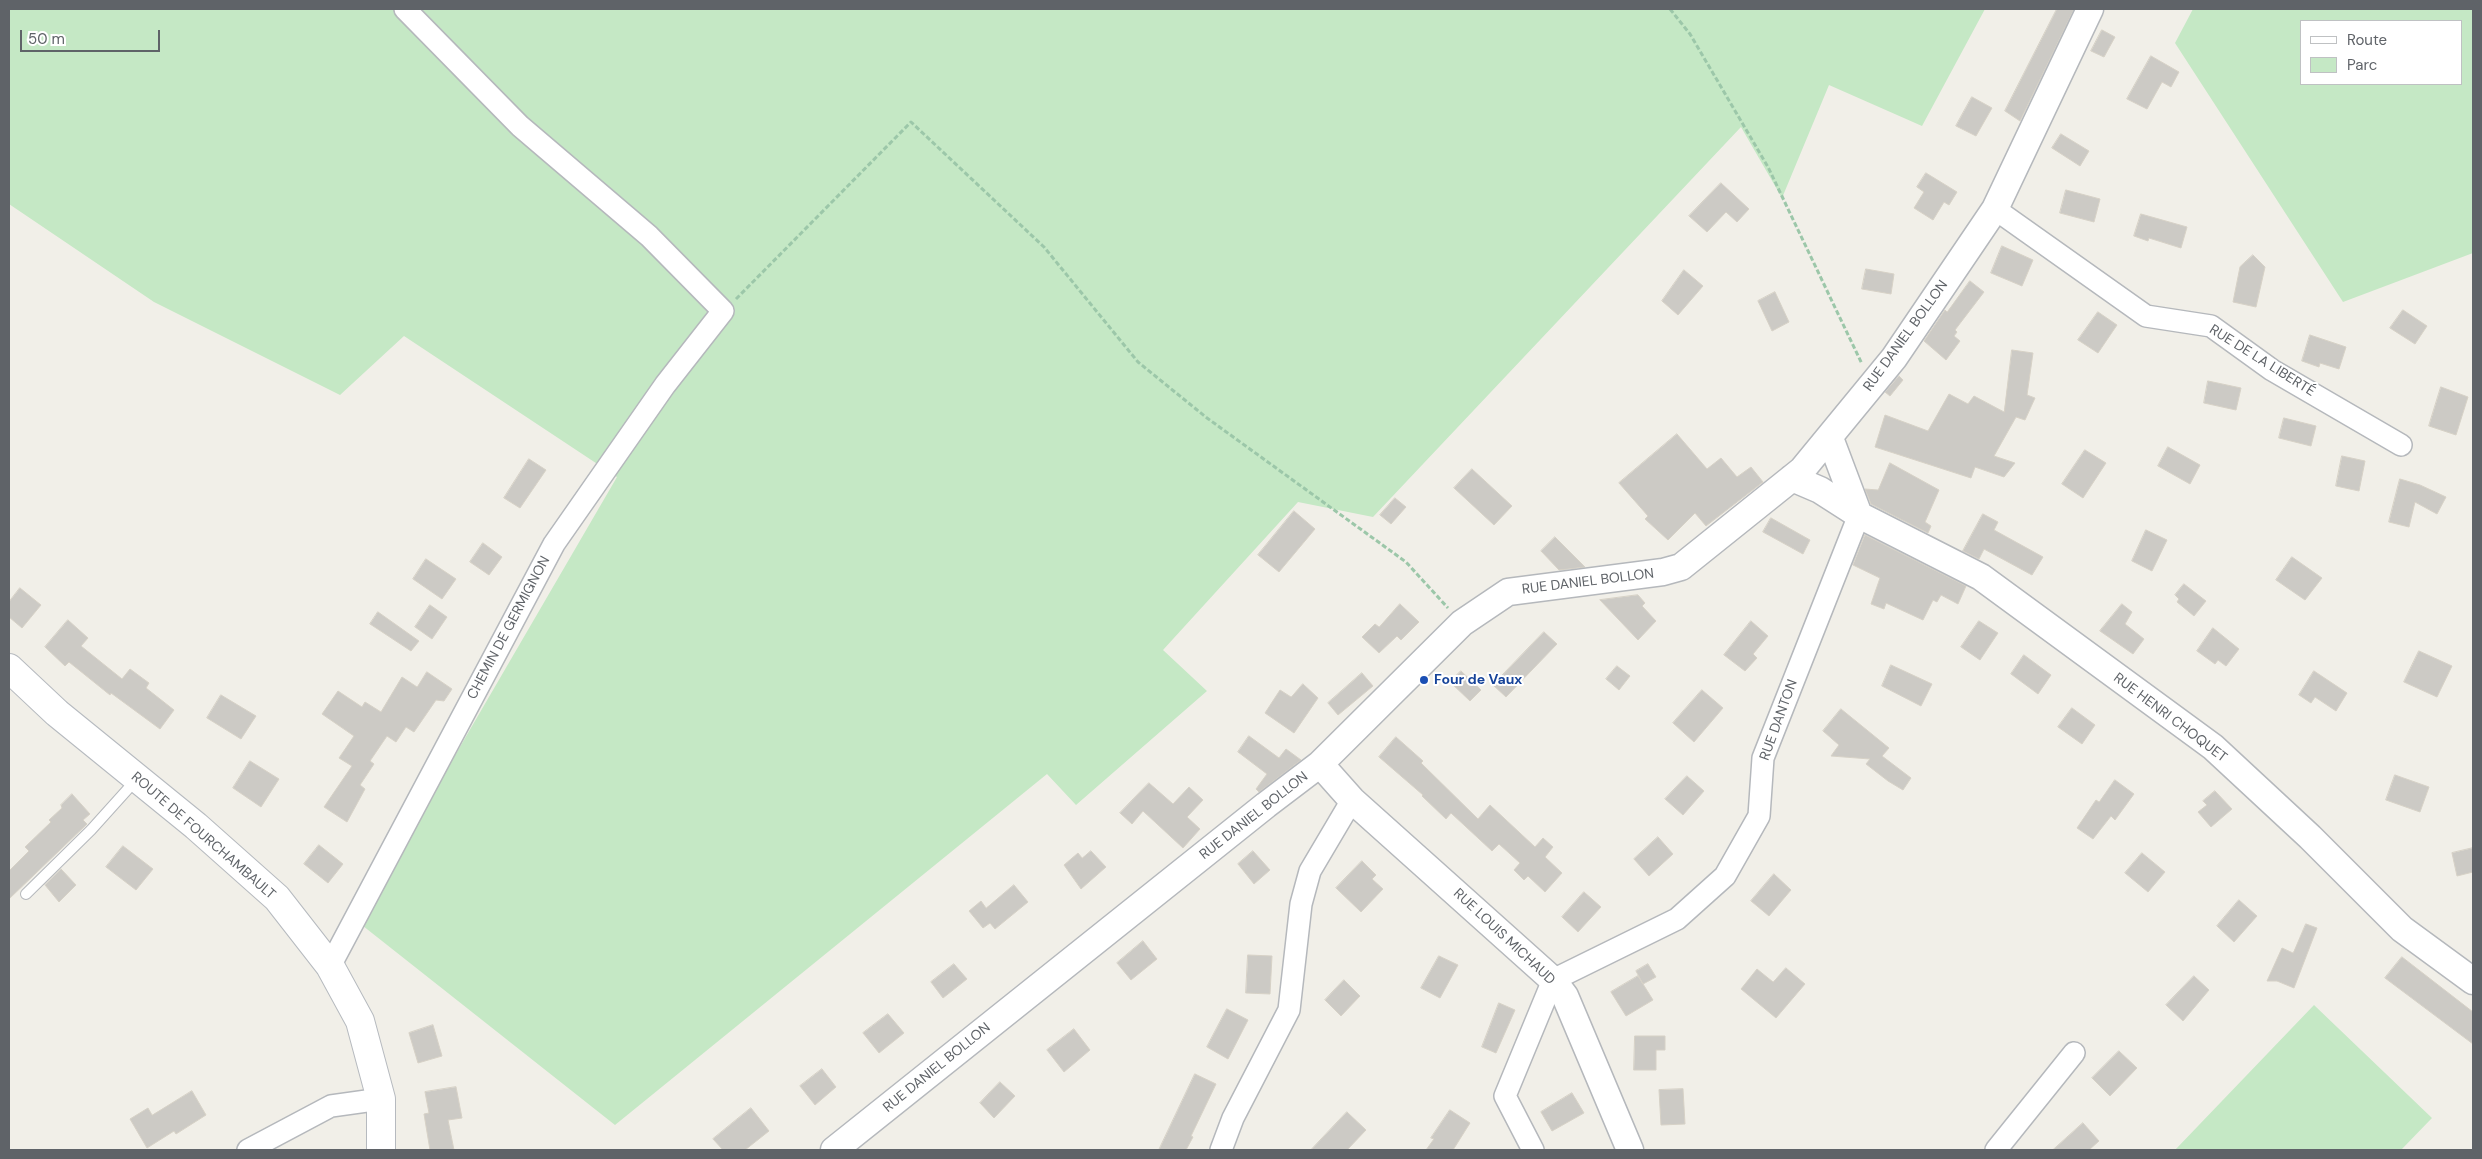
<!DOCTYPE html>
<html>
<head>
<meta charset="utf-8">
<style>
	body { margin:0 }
	#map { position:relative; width:2482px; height:1159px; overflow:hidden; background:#f1efe8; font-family:"DM Sans",sans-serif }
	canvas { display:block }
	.frame { position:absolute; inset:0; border:10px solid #5f6368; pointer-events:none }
	.legend { position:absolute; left:2300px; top:20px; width:162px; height:65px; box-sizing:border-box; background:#fff; border:1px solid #bfc1c3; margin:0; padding:6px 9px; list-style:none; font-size:15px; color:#5f6368 }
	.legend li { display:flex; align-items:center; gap:10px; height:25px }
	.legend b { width:25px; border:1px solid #bfc1c3 }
	.scale { position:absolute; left:20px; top:30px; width:140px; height:22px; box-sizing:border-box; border:2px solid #5f6368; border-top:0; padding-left:6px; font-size:15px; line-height:18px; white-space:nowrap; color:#5f6368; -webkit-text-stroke:4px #fff; paint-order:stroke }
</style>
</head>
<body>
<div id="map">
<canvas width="2482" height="1159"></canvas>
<div class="frame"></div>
<ul class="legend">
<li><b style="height:6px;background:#fff"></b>Route</li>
<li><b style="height:14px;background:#c5e8c5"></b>Parc</li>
</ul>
<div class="scale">50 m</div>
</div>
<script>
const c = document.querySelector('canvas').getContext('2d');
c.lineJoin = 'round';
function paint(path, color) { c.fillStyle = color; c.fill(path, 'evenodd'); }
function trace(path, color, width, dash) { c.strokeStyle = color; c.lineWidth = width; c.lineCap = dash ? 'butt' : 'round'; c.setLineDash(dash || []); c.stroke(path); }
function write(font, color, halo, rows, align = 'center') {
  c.font = font + ' "DM Sans",sans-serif'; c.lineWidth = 4; c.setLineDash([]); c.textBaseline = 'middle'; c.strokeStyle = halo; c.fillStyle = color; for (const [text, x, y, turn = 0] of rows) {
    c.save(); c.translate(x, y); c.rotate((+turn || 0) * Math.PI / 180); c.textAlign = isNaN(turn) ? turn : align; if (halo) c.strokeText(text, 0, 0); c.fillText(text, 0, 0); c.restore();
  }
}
const green = new Path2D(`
	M9 9H1985L1922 126 1829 85 1782 198 1741 127 1373 517 1298 502 1163 650 1207 691 1076 805 1047 774 615 1125 358 922 617 477 404 336 340 395 154 302 9 204Z
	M2193 9H2473V253L2343 302 2175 43ZM2301 21H2461V84H2301Z
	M2314 1005 2432 1118 2401 1150H2175Z`);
const building = new Path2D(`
	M2057 9H2074L2020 121 2005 111Z
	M2102 30 2115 37 2104 57 2091 51Z
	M2151 56 2179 72 2171 87 2162 82 2147 109 2127 99Z
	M1972 97 1992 108 1976 136 1956 126Z
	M2061 134 2089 151 2080 166 2052 148Z
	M1926 173 1957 192 1949 205 1944 202 1933 220 1914 208 1924 192 1917 187Z
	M1721 183 1749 209 1737 222 1726 212 1707 232 1689 216Z
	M2066 190 2100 199 2094 222 2060 213Z
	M2141 214 2187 227 2181 248 2149 238 2148 241 2134 236Z
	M2002 246 2033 260 2022 286 1991 273Z
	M2253 255 2265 267 2256 307 2233 302 2240 267Z
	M1866 269 1894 274 1891 294 1862 289Z
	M1684 270 1703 286 1678 315 1662 301Z
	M1970 281 1984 292 1955 330 1957 332 1954 336 1960 341 1946 360 1924 341 1945 310 1947 312Z
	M1775 292 1789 322 1772 331 1758 301Z
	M2403 310 2427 326 2415 344 2390 328Z
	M2098 312 2117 325 2098 353 2078 340Z
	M2310 335 2346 347 2339 369 2320 363 2319 367 2302 361Z
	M2012 350 2033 353 2027 395 2035 398 2025 420 2016 417 1994 456 2015 463 2004 477 1975 467 1971 478 1875 447 1885 415 1928 431 1949 394 1968 404 1974 396 2004 412Z
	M1899 376 1903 380 1890 396 1885 392Z
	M2208 381 2241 388 2236 410 2204 403Z
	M2441 387 2468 397 2456 435 2429 426Z
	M2284 418 2316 426 2311 446 2279 438Z
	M1677 434 1707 469 1721 458 1737 477 1751 467 1763 482 1706 526 1695 513 1668 540 1645 519 1648 516 1619 483Z
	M2168 447 2200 465 2190 484 2158 466Z
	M2085 450 2106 463 2083 498 2062 484Z
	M2342 456 2365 461 2359 491 2336 486Z
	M529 459 546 470 520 508 504 498Z
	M1890 463 1939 490 1925 522 1931 526 1928 533 1871 504 1865 489 1878 490Z
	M1472 469 1512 506 1494 525 1454 488Z
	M2400 479 2420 485 2446 497 2437 514 2415 502 2409 527 2389 522Z
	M1395 498 1406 507 1391 524 1380 515Z
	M1294 511 1315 529 1279 572 1258 555Z
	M1983 514 1998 522 1994 530 2043 557 2032 575 1984 549 1979 559 1963 551Z
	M1771 518 1810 540 1803 554 1763 532Z
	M2146 530 2167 540 2152 571 2132 561Z
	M1865 535 1966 586 1958 604 1941 595 1937 602 1933 600 1923 620 1886 603 1884 609 1871 604 1880 578 1853 565Z
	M1555 537 1585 567 1559 570 1541 551Z
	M483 543 502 557 489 575 470 562Z
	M2292 557 2322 578 2305 600 2276 580Z
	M426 559 456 579 442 599 413 579Z
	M2184 584 2206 601 2194 616 2177 602 2179 599 2175 595Z
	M20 588 41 605 22 628 9 617V602Z
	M1638 595 1645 603 1642 606 1656 621 1638 640 1600 600Z
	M1400 604 1419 622 1401 640 1397 636 1379 653 1362 637 1375 624 1379 627Z
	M2122 604 2132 612 2125 624 2144 639 2133 654 2100 631Z
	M430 605 447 617 432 639 415 627Z
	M378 612 419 641 411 651 370 624Z
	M68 620 88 638 81 646 122 679 130 669 149 683 146 688 174 710 160 729 111 693 110 695 69 662 65 666 45 647Z
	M1751 621 1768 636 1753 654 1757 658 1745 671 1724 655Z
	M1979 621 1998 633 1980 660 1961 647Z
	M2213 628 2239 649 2226 666 2218 660 2215 664 2197 651Z
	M1544 632 1557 644 1506 697 1493 685Z
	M2419 651 2452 666 2437 697 2404 682Z
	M2024 655 2051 675 2038 694 2011 674Z
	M1891 665 1932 684 1921 706 1882 686Z
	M1617 666 1630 676 1619 690 1606 679Z
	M1461 671 1481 690 1470 701 1450 682Z
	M2314 671 2347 693 2336 711 2315 697 2311 703 2299 695Z
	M427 672 452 689 444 701 436 700 414 732 406 727 396 742 387 736 370 761 374 764 360 785 365 789 347 822 324 807 352 766 339 758 354 736 322 714 338 691 362 707 365 702 381 712 402 677 417 687Z
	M1362 673 1373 686 1338 715 1328 703Z
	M1303 684 1318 698 1294 733 1265 713 1280 690 1291 697Z
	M1702 690 1723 708 1694 742 1673 723Z
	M221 695 256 716 241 739 207 718Z
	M2072 708 2095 725 2082 744 2058 727Z
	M1841 709 1889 748 1882 756 1911 778 1903 790 1888 781 1866 764 1870 759 1831 756 1839 745 1823 731Z
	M1249 736 1279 758 1286 749 1301 760 1259 792 1256 789 1267 774 1238 752Z
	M1396 737 1423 761 1421 763 1478 819 1490 805 1535 847 1543 838 1553 847 1545 857 1562 873 1545 892 1528 876 1524 880 1514 870 1520 863 1499 844 1492 851 1451 813 1446 819 1422 796 1423 795 1379 757Z
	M250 761 279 779 261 807 233 788Z
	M2395 775 2429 787 2420 812 2386 800Z
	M1687 776 1704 791 1683 815 1665 799Z
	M2115 780 2134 794 2115 820 2111 816 2093 839 2077 828 2096 800 2099 802Z
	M1149 783 1173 804 1189 787 1203 800 1187 817 1200 829 1183 848 1143 811 1132 824 1120 813Z
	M2215 791 2232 809 2211 827 2198 812 2207 805 2203 801Z
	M72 794 90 814 83 820 87 824 9 899V871L29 851 25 847 51 822 49 820 62 808 61 805Z
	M1658 837 1673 854 1649 876 1634 859Z
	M319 845 343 864 328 883 304 864Z
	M123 846 153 869 136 890 106 867Z
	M2473 848V872L2457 876 2452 853Z
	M1091 851 1106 867 1081 889 1064 865 1078 853 1082 858Z
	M1253 851 1270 870 1254 884 1238 864Z
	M2142 853 2165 872 2148 892 2125 873Z
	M1362 861 1376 875 1372 879 1383 889 1361 912 1336 888Z
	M61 869 76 885 59 902 45 885Z
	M1774 874 1791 890 1769 916 1751 901Z
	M1014 885 1028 902 995 929 990 923 983 928 969 911 981 901 986 908Z
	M1584 892 1601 907 1578 932 1562 917Z
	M2239 900 2257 916 2234 942 2217 926Z
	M2306 924 2317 928 2294 988 2277 981H2267L2282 948 2293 953Z
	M1143 941 1157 959 1131 980 1117 963Z
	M1248 955 1272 956 1270 994 1246 993Z
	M1439 956 1458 965 1440 998 1421 988Z
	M2402 957 2473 1012V1044L2385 978Z
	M954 964 967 979 943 998 931 982Z
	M1648 964 1656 977 1643 984 1636 971Z
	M1786 968 1805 984 1776 1018 1741 989 1757 969 1773 982Z
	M1638 976 1653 1000 1626 1016 1611 992Z
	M2194 976 2209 990 2183 1021 2166 1005Z
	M1344 980 1360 996 1341 1016 1325 1000Z
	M1499 1003 1515 1010 1496 1053 1482 1047Z
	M1227 1009 1248 1020 1228 1059 1207 1047Z
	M888 1014 904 1033 879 1053 863 1033Z
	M433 1025 442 1056 418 1063 409 1033Z
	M1074 1029 1090 1050 1064 1072 1047 1050Z
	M1635 1036H1665V1050H1656V1070H1634Z
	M2119 1051 2137 1068 2110 1096 2092 1078Z
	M822 1069 836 1087 815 1105 800 1086Z
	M1195 1074 1216 1084 1191 1136 1193 1137 1186 1150H1159Z
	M1000 1082 1015 1096 994 1118 980 1103Z
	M456 1087 462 1118 448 1120 454 1150H430L424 1114 429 1113 425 1092Z
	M1683 1089 1685 1124 1661 1125 1659 1090Z
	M192 1091 206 1115 176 1134 174 1131 147 1148 130 1119 148 1108 152 1115Z
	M1572 1093 1584 1113 1552 1131 1541 1112Z
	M751 1108 769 1131 745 1150H723L713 1139Z
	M1450 1110 1470 1123 1453 1150H1426L1434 1139 1431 1138Z
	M1347 1112 1366 1130 1347 1150H1311Z
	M2083 1123 2099 1141 2089 1150H2053Z`);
const path = new Path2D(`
	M1670 9 1690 34 1768 167 1862 364
	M736 299 911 122 1044 247 1138 362 1207 418 1406 562 1448 608`);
const service = new Path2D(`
	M26 894 91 830 136 780`);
const minor = new Path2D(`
	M1995 209 2146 316 2211 326 2272 370 2401 445
	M330 966 554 544 665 385 723 311 649 236 520 126 405 9
	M248 1150 331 1106 381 1099
	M1221 1150 1233 1118 1289 1010 1301 904 1310 871 1352 800
	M1533 1150 1505 1096 1553 980 1677 919 1725 876 1759 816 1763 758 1859 515
	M1996 1150 2074 1053`);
const tertiary = new Path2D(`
	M1830 438 1859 515
	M1792 478 1820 490 1859 515 1981 577 2213 747 2310 837 2402 929 2473 981
	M1320 764 1352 800 1553 980 1565 996 1630 1150
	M834 1150 1266 805 1320 764 1462 623 1508 592 1663 572 1681 567 1802 470 1894 358 1995 209 2090 9`);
const secondary = new Path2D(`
	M9 668 57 713 196 826 277 898 330 966 360 1021 381 1099V1150`);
const markers = [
	[1424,680,5,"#1a4fb4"]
];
const streetNames = [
	["RUE DANIEL BOLLON",1906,336,-54],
	["RUE DE LA LIBERTÉ",2262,361,32],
	["RUE DANIEL BOLLON",1588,582,-7],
	["CHEMIN DE GERMIGNON",509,628,-62],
	["RUE HENRI CHOQUET",2170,718,37],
	["RUE DANTON",1779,720,-70],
	["RUE DANIEL BOLLON",1254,816,-38],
	["ROUTE DE FOURCHAMBAULT",203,836,41],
	["RUE LOUIS MICHAUD",1504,937,43],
	["RUE DANIEL BOLLON",937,1068,-39]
];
const transitNames = [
	["Four de Vaux",1434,680]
];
paint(green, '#c5e8c5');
paint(building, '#cccac5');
trace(building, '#d6d1c6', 1);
trace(service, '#b5b8bc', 12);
trace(minor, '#b5b8bc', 24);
trace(tertiary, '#b5b8bc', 29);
trace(secondary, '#b6babf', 30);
trace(path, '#9cc7a9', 3, [5, 2.5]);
trace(service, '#fff', 10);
trace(minor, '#fff', 21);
trace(tertiary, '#fff', 26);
trace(secondary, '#fff', 28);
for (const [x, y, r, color] of markers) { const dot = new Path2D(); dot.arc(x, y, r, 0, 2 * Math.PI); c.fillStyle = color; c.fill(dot); trace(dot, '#fff', 2); }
write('14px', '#5f6368', '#fff', streetNames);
write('bold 14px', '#164399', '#fff', transitNames, 'left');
</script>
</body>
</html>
